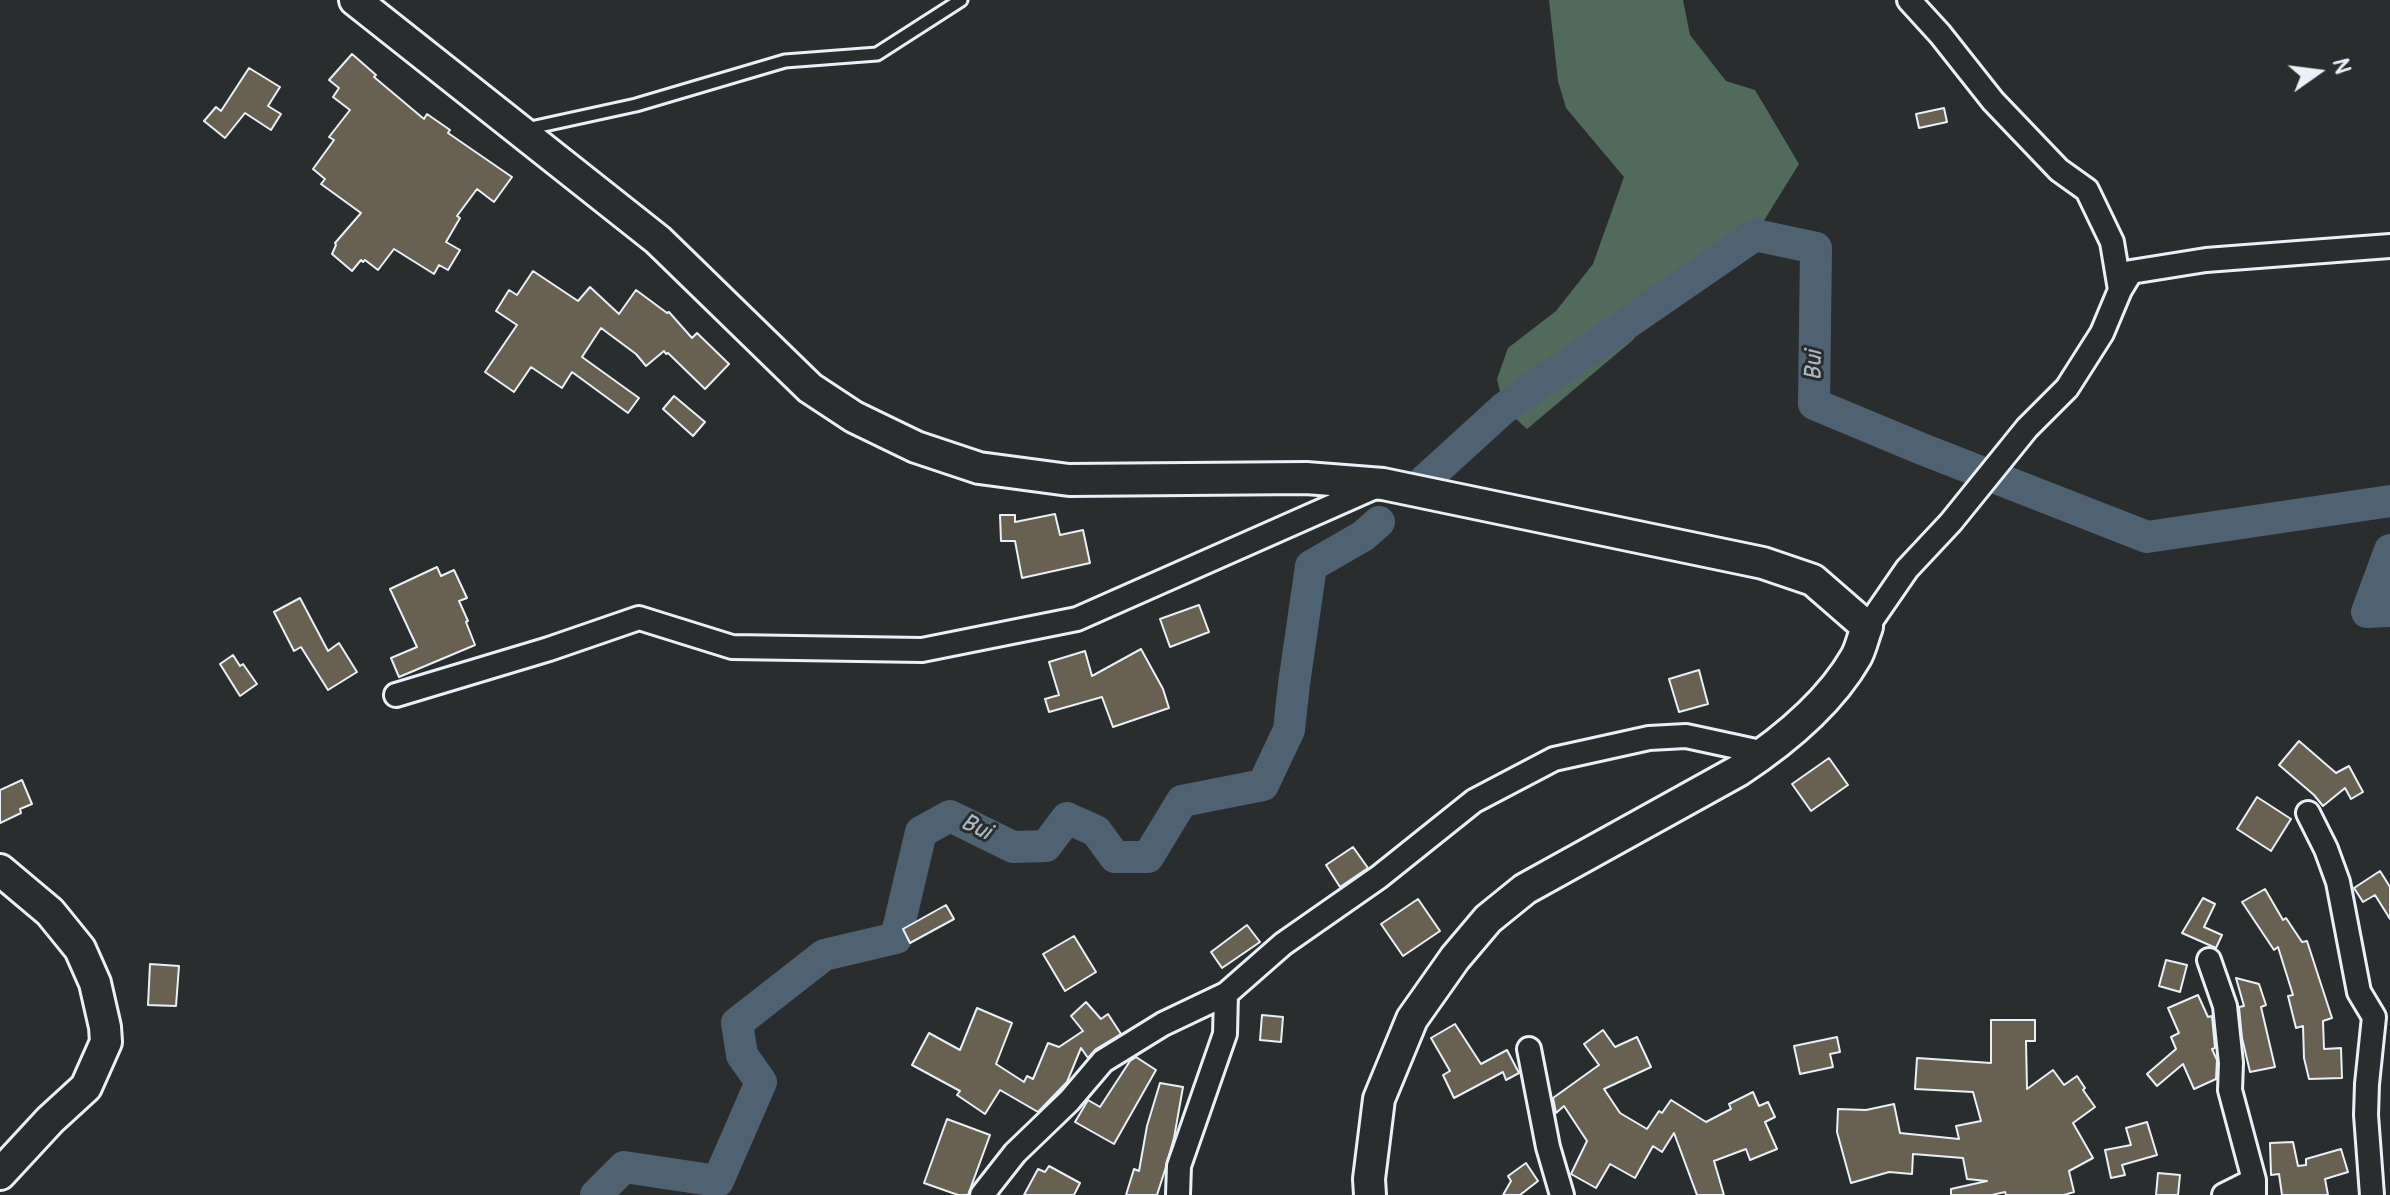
<!DOCTYPE html>
<html>
<head>
<meta charset="utf-8">
<style>
	body { margin:0 }
	#map { position:relative; width:2390px; height:1195px; overflow:hidden; background:#2a2d2e; font-family:Pangolin,sans-serif }
	canvas { display:block }
	.north { position:absolute; left:2278px; top:32px; width:80px; height:80px; -webkit-text-stroke:6px #2a2d2e; paint-order:stroke; rotate:76deg; font-size:22px; font-weight:700; line-height:32px; text-align:center; color:#e8f1f8 }
	.north::after { content:''; display:block; margin:auto; width:28px; height:36px; background:#e8f1f8; clip-path:polygon(50% 0,100% 100%,50% 72%,0 100%) }
</style>
</head>
<body>
<div id="map">
<canvas width="2390" height="1195"></canvas>
<div class="north">N</div>
</div>
<script>
const c = document.querySelector('canvas').getContext('2d');
c.lineJoin = 'round';
function paint(path, color) { c.fillStyle = color; c.fill(path, 'evenodd'); }
function trace(path, color, width, dash) { c.strokeStyle = color; c.lineWidth = width; c.lineCap = dash ? 'butt' : 'round'; c.setLineDash(dash || []); c.stroke(path); }
function write(font, color, halo, rows, align = 'center') {
  c.font = font + ' Pangolin,sans-serif'; c.lineWidth = 6; c.setLineDash([]); c.textBaseline = 'middle'; c.strokeStyle = halo; c.fillStyle = color; for (const [text, x, y, turn = 0] of rows) {
    c.save(); c.translate(x, y); c.rotate((+turn || 0) * Math.PI / 180); c.textAlign = isNaN(turn) ? turn : align; if (halo) c.strokeText(text, 0, 0); c.fillText(text, 0, 0); c.restore();
  }
}
const green = new Path2D(`
	M1549 0H1683L1690 35 1726 81 1755 90 1799 164 1755 235 1679 270 1633 340 1527 429 1504 408 1497 379 1508 348 1556 311 1593 264 1624 177 1566 108 1558 81Z`);
const river = new Path2D(`
	M1424 481 1504 408 1755 235 1816 248 1814 404 1922 449 2147 537 2390 501
	M2390 550 2367 612 2390 611
	M596 1195 624 1167 718 1181 761 1082 742 1055 737 1023 824 955 896 938 921 832 950 816 1013 847 1046 846 1067 818 1096 831 1115 857H1148L1182 801 1263 785 1289 730 1294 684 1311 566 1363 536 1379 522`);
const building = new Path2D(`
	M352 54 376 75 374 77 424 119 427 114 450 130 448 133 512 177 494 202 477 189 457 216 460 218 446 242 460 250 448 270 439 265 434 274 394 249 378 270 365 260 363 262 361 260 352 271 332 254 336 245 335 243 361 213 321 184 325 179 313 169 334 140 329 137 350 110 333 97 339 88 329 80Z
	M249 68 280 87 268 106 281 114 271 130 245 113 225 138 204 121 216 107 221 111Z
	M1944 108 1947 122 1919 128 1916 114Z
	M533 271 578 301 590 287 619 314 636 290 667 313 669 312 692 338 697 333 729 364 705 389 668 353 666 354 664 351 646 366 636 354 601 328 582 357 639 398 628 413 572 372 562 388 531 367 514 392 485 372 517 325 496 311 509 290 517 295Z
	M674 396 705 422 693 436 663 409Z
	M1055 514 1060 535 1083 530 1090 563 1022 578 1015 541H1001L1000 515H1015V522Z
	M437 567 441 576 454 570 467 598 459 601 468 621 466 622 475 645 399 677 391 658 417 647 390 589Z
	M300 598 328 651 339 643 357 672 328 690 301 647 294 651 274 612Z
	M1199 605 1209 632 1170 647 1160 619Z
	M1141 649 1163 689 1169 708 1113 727 1102 697 1049 712 1045 699 1059 695 1049 662 1085 651 1092 676Z
	M233 655 240 666 243 664 257 684 240 696 220 664Z
	M1699 670 1708 704 1679 712 1669 679Z
	M2299 741 2336 773 2349 766 2363 792 2351 799 2345 788 2323 806 2314 795 2279 765Z
	M1829 758 1848 785 1811 811 1792 784Z
	M22 780 32 804 20 809 21 813 0 823V790Z
	M2257 797 2291 819 2271 851 2237 829Z
	M1353 847 1368 868 1340 887 1326 865Z
	M2380 871 2390 887V919L2375 895 2363 902 2354 888Z
	M2265 889 2283 920 2286 918 2302 942 2307 941 2332 1018 2323 1021 2324 1049 2341 1048 2342 1078 2309 1079 2304 1058 2303 1026 2296 1028 2288 996 2293 995 2278 947 2274 950 2242 902Z
	M2203 898 2215 904 2204 927 2222 935 2216 948 2182 933Z
	M1418 899 1440 931 1403 956 1381 924Z
	M946 905 954 919 910 943 903 929Z
	M1247 925 1260 942 1222 968 1211 952Z
	M1074 936 1096 972 1065 991 1043 954Z
	M2166 960 2187 965 2180 992 2159 986Z
	M150 964 179 966 176 1006 148 1005Z
	M2236 978 2259 984 2266 1005 2261 1007 2275 1067 2250 1072 2242 1038 2239 1007 2244 1006Z
	M2198 995 2208 1017 2212 1016 2215 1048 2212 1049 2217 1060 2216 1079 2194 1089 2183 1064 2157 1086 2147 1074 2176 1049 2171 1037 2179 1033 2168 1008Z
	M1086 1002 1101 1019 1108 1014 1121 1034 1096 1049 1088 1058 1081 1048 1067 1082 1038 1112 1000 1090 985 1114 957 1095 960 1091 912 1065 929 1033 960 1050 977 1008 1012 1023 996 1064 1024 1082 1027 1076 1033 1079 1048 1043 1059 1047 1083 1031 1071 1016Z
	M1262 1015 1283 1017 1281 1042 1260 1040Z
	M1991 1020H2035V1041H2026L2027 1089 2053 1070 2064 1085 2077 1076 2085 1088 2083 1090 2095 1107 2073 1123 2093 1158 2069 1171 2074 1192 2064 1195H2006L2005 1192 1992 1195H1951V1189L1987 1181 1967 1179 1963 1158 1913 1154 1912 1174 1889 1172 1851 1183 1837 1132 1838 1109 1866 1110 1894 1104 1900 1133 1959 1139 1956 1126 1981 1121 1973 1092 1915 1089 1917 1058 1991 1063Z
	M1455 1024 1481 1064 1507 1050 1519 1073 1506 1080 1503 1072 1454 1098 1443 1075 1450 1071 1431 1038Z
	M1603 1030 1615 1047 1637 1037 1651 1067 1604 1089 1620 1113 1647 1129 1659 1111 1662 1113 1671 1100 1706 1122 1731 1109 1729 1104 1753 1092 1759 1106 1768 1102 1775 1117 1765 1122 1777 1149 1750 1160 1746 1149 1714 1161 1724 1195H1697L1674 1133 1662 1152 1653 1146 1635 1178 1610 1164 1596 1188 1571 1174 1587 1141 1564 1106 1556 1113 1553 1098 1599 1065 1584 1044Z
	M1837 1037 1840 1052 1830 1054 1833 1067 1800 1074 1794 1046Z
	M1136 1057 1156 1070 1114 1144 1075 1122 1088 1100 1100 1107 1130 1061Z
	M1160 1083 1183 1087 1174 1138 1165 1170 1157 1195H1126L1134 1169 1139 1171 1147 1126Z
	M947 1119 990 1135 968 1195H958L924 1183Z
	M2147 1122 2157 1155 2122 1165 2125 1175 2111 1178 2105 1150 2131 1145 2126 1128Z
	M2293 1142 2298 1166 2306 1165V1159L2341 1149 2348 1172 2325 1179 2328 1195H2282L2279 1174 2271 1175 2270 1143Z
	M1526 1163 1538 1181 1520 1195H1503L1511 1181 1508 1176Z
	M1049 1166 1080 1183 1074 1195H1024L1038 1169 1045 1172Z
	M2158 1173 2180 1175 2178 1195H2156Z`);
const lane = new Path2D(`
	M526 129 636 105 785 61 877 54 961 0`);
const street = new Path2D(`
	M1909 0 1940 34 1993 101 2059 170 2087 190 2112 242 2120 290
	M1867 627 1907 569 1951 522 2027 428 2067 388 2102 333 2120 290 2131 272 2206 260 2390 246
	M396 695 549 649 639 618 732 647 922 650 1077 619 1382 484
	M2308 813 2326 849 2338 882 2359 992 2374 1017 2367 1084 2366 1115 2372 1195
	M2209 960 2225 1006 2231 1063 2230 1090 2254 1180V1195
	M1529 1049 1548 1147 1562 1195
	M982 1195 1015 1153 1069 1101 1103 1061 1163 1024 1226 994
	M1178 1195 1179 1166 1225 1034 1226 994 1283 944 1379 877 1474 801 1554 759 1649 738 1686 736 1765 753
	M2224 1195 2254 1180`);
const secondary = new Path2D(`
	M355 0 658 240 810 388 854 417 916 447 979 468 1069 480 1306 478 1383 484 1763 563 1813 580 1867 627C1863 637 1861 648 1856 657 1829 704 1782 742 1738 771L1525 889 1488 919 1455 958 1412 1019 1379 1099 1369 1179 1370 1195
	M0 870 50 912 80 949 95 983 105 1027 106 1042 86 1087 50 1120 0 1174`);
const waterNames = [
	["Bui",1815,366,-89],
	["Bui",975,828,26]
];
paint(green, '#506b5b');
trace(river, '#4f6271', 32);
paint(building, '#686050');
trace(building, '#e8f1f8', 2);
trace(lane, '#e8f1f8', 17);
trace(street, '#e8f1f8', 28);
trace(secondary, '#e8f1f8', 36);
trace(lane, '#2a2d2e', 11);
trace(street, '#2a2d2e', 22);
trace(secondary, '#2a2d2e', 30);
write('italic 24px', '#abb8c2', '#2a2d2e', waterNames);
</script>
</body>
</html>
